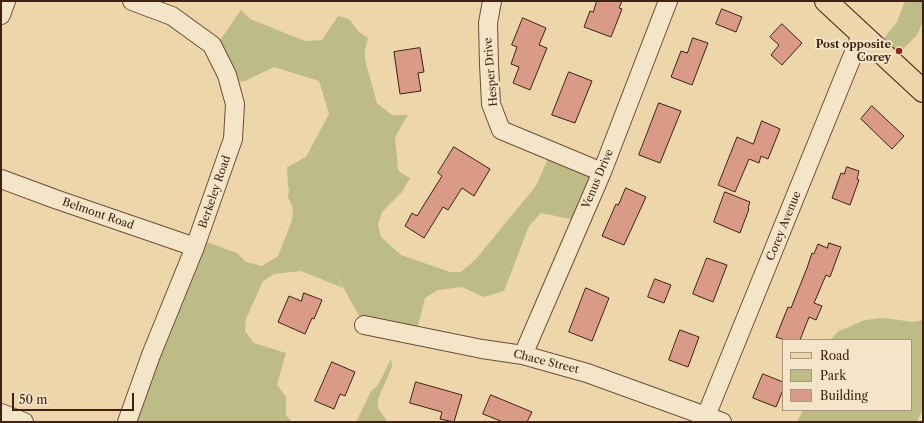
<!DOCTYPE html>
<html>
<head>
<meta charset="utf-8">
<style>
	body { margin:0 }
	#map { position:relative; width:924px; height:423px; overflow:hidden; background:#eed6ab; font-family:"Libre Caslon Text",serif }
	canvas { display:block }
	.frame { position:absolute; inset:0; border:2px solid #3f2212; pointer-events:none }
	.legend { position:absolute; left:782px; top:339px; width:130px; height:72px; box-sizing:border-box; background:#f4e4c8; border:1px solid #ac967f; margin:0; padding:5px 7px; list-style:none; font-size:12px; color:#3f2212 }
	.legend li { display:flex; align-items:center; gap:8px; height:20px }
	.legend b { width:20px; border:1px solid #ac967f }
	.scale { position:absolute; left:12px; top:393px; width:122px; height:18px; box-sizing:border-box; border:2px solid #3f2212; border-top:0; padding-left:5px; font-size:12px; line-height:14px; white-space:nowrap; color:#3f2212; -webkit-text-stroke:3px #f4e4c8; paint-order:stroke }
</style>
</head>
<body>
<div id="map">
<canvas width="924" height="423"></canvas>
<div class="frame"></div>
<ul class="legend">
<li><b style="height:5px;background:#eed6ab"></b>Road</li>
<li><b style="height:11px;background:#bebc86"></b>Park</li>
<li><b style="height:11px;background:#d99a88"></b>Building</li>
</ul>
<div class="scale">50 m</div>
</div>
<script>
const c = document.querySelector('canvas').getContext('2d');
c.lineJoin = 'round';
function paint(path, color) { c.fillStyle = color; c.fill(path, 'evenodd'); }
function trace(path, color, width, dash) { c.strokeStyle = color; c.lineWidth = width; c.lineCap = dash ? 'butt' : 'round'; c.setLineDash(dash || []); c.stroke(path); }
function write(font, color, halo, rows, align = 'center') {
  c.font = font + ' "Libre Caslon Text",serif'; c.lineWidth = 4; c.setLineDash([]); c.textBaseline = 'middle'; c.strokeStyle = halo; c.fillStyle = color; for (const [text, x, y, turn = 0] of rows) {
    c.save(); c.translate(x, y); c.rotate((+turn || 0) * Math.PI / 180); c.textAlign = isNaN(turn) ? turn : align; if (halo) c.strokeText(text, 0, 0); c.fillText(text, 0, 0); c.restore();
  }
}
const green = new Path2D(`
	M905 1H923V21L917 35 890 62 875 49 897 22Z
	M241 10 250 19 305 41 322 40 338 16 349 19 359 32 368 38 365 50V60L377 103 392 115H408L395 137 398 169 400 172 410 178 402 192 382 212 378 225 381 237 401 255 450 272H461L475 260 536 186 550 154 599 174 580 221 541 213 529 226 504 291 484 297 462 287 438 290 425 298 416 334 364 325 331 265 343 288 301 271 274 274 263 281 246 319 245 331 254 343 286 353 277 385 286 397V415L292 422H125L196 238 237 253 246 262 262 266 278 256 292 220 293 208 288 197 289 187H288L287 167 306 157 329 114 319 81 274 67 245 81 227 83 214 49Z
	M884 318 914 322 923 320V409L917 422H797L803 410H911V340H830L839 331 865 320Z
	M391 359 392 367 378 399V408L387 421 390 422H356L371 391 378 385Z`);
const building = new Path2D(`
	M597 1H622L619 8 622 9 611 37 584 27 590 11 593 12Z
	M722 9 742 17 736 32 716 24Z
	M523 18 546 28 539 45 547 48 530 90 513 83 519 67 511 64 517 47 512 45Z
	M782 24 802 43 782 65 771 55 779 45 770 37Z
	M693 38 708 43 692 85 671 77 681 51 687 53Z
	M420 48 424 72 418 73 421 91 400 94 394 52Z
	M569 72 592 81 575 123 552 115Z
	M659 103 681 111 660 163 639 155Z
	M872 106 904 136 892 149 861 119Z
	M762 121 780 129 768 159 761 156 759 163 749 159 735 192 718 185 737 137 753 144Z
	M454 147 490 169 474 196 462 188 448 210 443 207 424 238 405 226 412 213 417 216 442 176 438 173Z
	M847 167 859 171 857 179 859 180 850 205 832 198 841 173 844 174Z
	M626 188 646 197 624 245 602 236 616 204 618 205Z
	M725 192 750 202 748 208 749 209 740 233 714 222Z
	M829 243 841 247 830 277 826 275 814 303 822 306 816 320 809 317 800 340H785L776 337 788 307 791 308 807 268 812 253 814 254 818 244 827 248Z
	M707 258 727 265 713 302 693 294Z
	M655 279 671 285 664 303 648 297Z
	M586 288 609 298 592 341 569 332Z
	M304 293 322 300 314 319 312 318 305 334 278 322 289 296 301 301Z
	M680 330 699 337 688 367 669 360Z
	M332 362 355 372 345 396 340 394 334 409 315 401Z
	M763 374 783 382V390L776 407 753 398Z
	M416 382 462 395 454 422 440 419 442 412 410 403Z
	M491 395 532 412 527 422H503L483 414Z`);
const minor = new Path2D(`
	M492 1 488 23 489 64 491 104 501 130 602 172
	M1 15 6 1
	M1 179 55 199 195 247
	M364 325 482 349 523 355 587 373 722 422
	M523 355 602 172 668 1
	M1 413 24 422
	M706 416 861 35
	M127 422 151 355 195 247 233 139 235 104 227 75 212 45 172 16 132 1`);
const primary = new Path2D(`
	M826 1 923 91`);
const markers = [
	[899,51,4,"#8f2418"]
];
const poiNames = [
	["Post opposite",891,45],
	["Corey",891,58]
];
const streetNames = [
	["Hesper Drive",491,72,-95],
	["Venus Drive",598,179,-67],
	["Berkeley Road",215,192,-71],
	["Belmont Road",98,214,19],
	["Corey Avenue",784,226,-68],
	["Chace Street",546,362,14]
];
paint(green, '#bebc86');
paint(building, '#d99a88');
trace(building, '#3f2212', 1);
trace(minor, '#6b4f38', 20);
trace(primary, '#3f2212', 24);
trace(minor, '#f4e4c8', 18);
trace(primary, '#eed6ab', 22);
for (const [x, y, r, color] of markers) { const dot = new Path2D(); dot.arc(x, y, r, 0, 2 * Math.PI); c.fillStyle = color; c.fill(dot); trace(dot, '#f4e4c8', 1.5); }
write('bold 11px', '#3f2212', '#f4e4c8', poiNames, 'right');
write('11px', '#3f2212', '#f4e4c8', streetNames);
</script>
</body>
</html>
